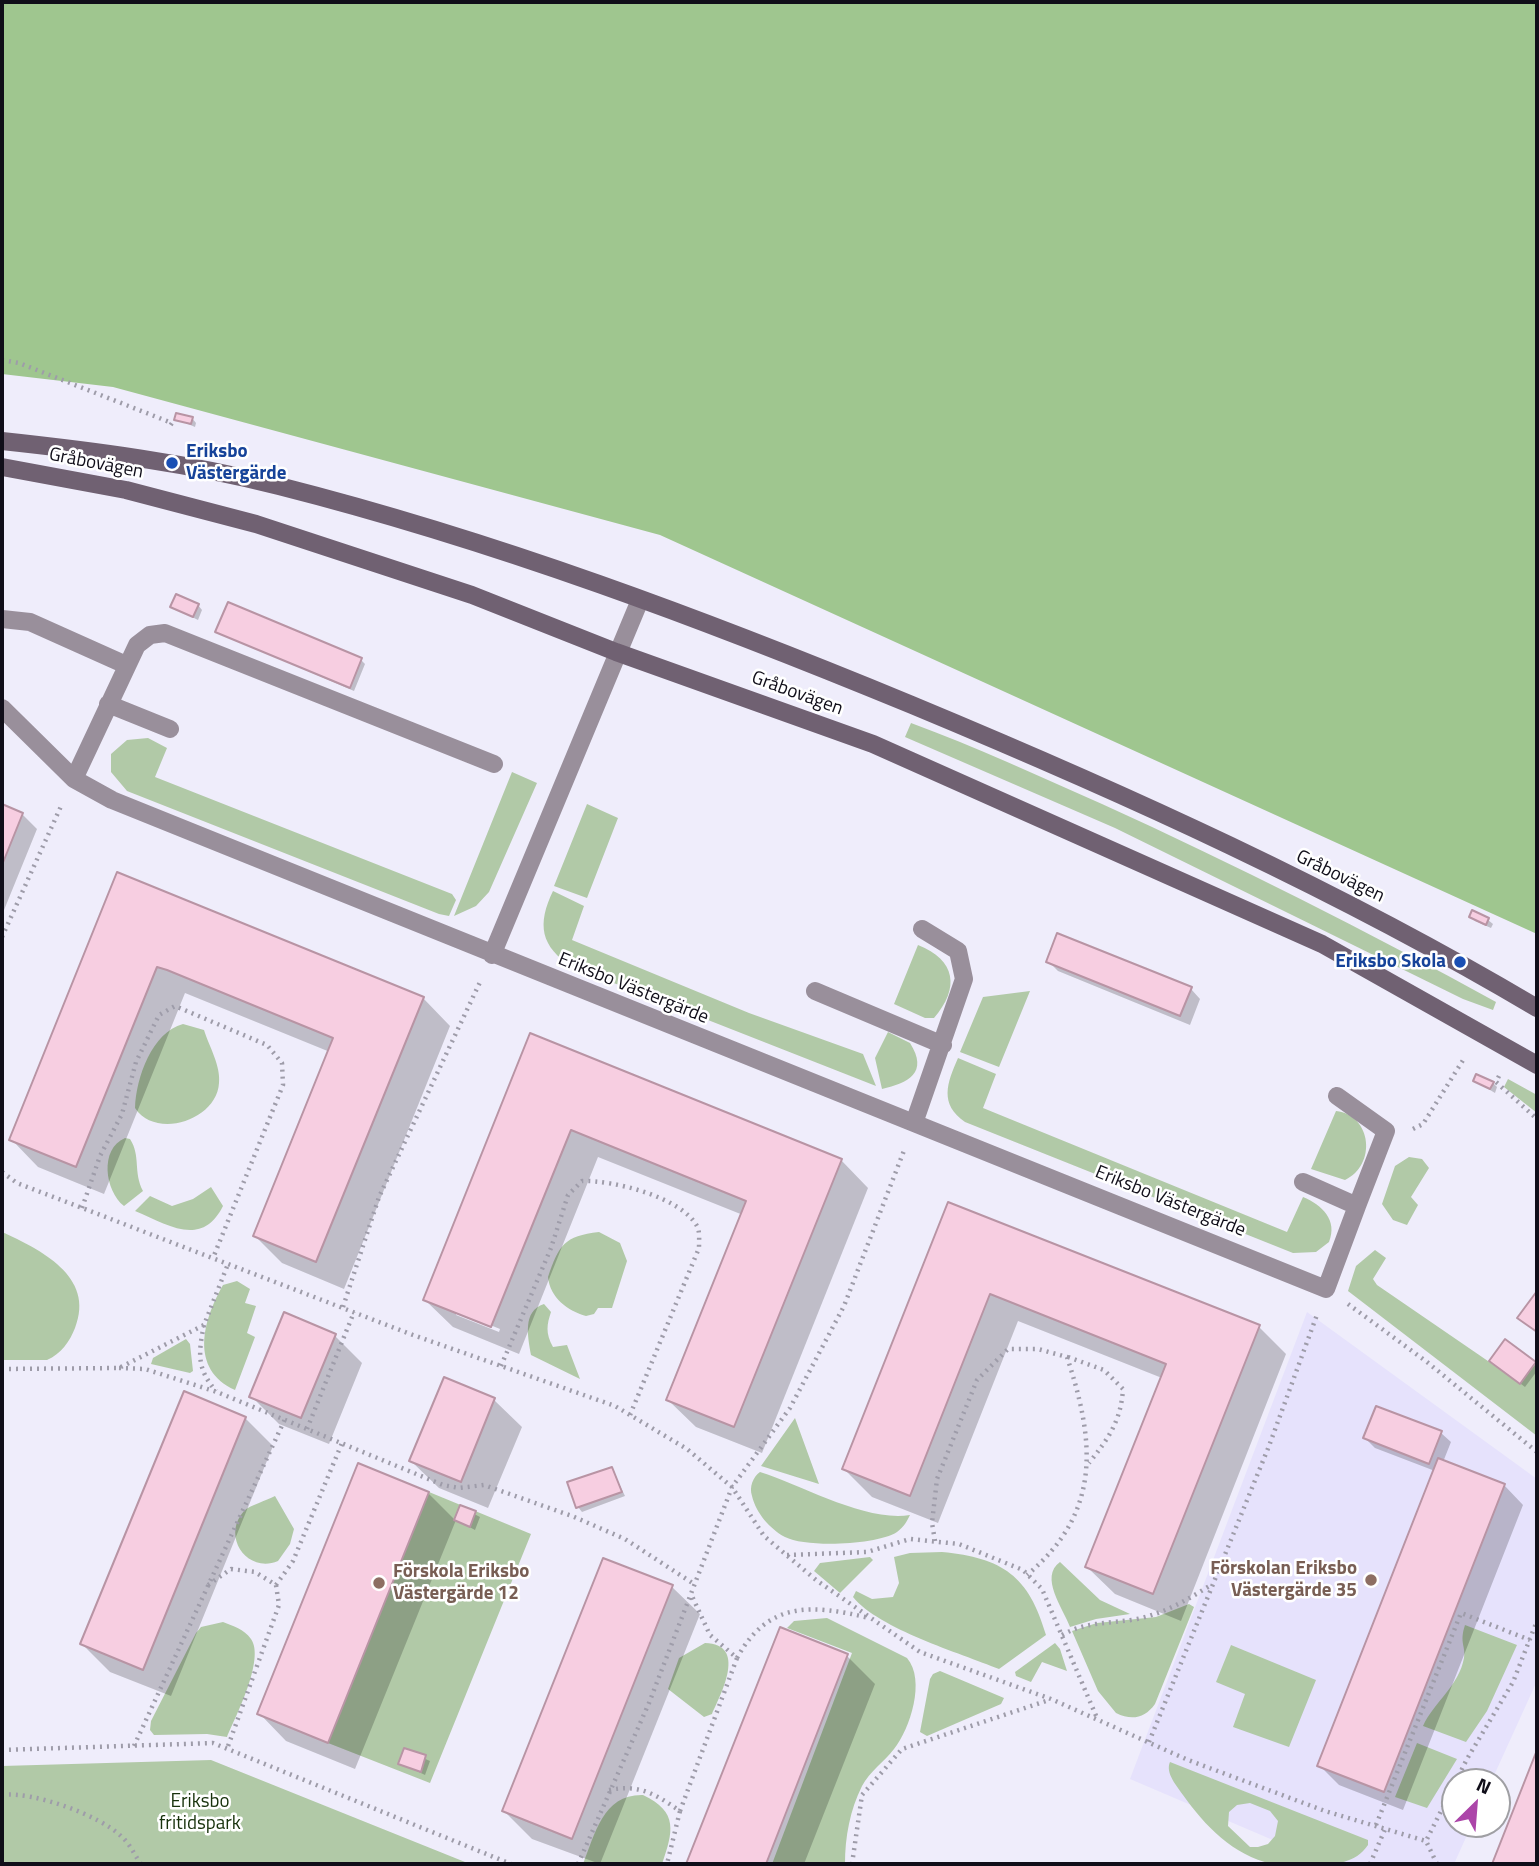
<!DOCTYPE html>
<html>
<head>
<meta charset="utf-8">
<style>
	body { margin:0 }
	#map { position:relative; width:1539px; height:1866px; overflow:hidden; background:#efedfb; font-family:"Titillium Web",sans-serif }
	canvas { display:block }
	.frame { position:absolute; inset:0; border:4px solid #100e19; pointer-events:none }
	.north { position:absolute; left:1441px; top:1768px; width:70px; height:70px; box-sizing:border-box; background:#fff; border:2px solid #9f9fa3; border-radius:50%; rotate:25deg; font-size:19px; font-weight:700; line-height:28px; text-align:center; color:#100e19 }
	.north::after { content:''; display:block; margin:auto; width:24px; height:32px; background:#ac45a9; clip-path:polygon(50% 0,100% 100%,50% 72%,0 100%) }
</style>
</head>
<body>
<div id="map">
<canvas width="1539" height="1866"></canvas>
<div class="frame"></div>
<div class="north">N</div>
</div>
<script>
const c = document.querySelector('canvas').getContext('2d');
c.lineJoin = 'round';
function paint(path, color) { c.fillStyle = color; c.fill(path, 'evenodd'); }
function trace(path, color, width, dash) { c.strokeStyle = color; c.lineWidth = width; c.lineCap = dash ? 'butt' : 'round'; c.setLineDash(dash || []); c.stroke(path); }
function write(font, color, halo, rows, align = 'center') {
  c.font = font + ' "Titillium Web",sans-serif'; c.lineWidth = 5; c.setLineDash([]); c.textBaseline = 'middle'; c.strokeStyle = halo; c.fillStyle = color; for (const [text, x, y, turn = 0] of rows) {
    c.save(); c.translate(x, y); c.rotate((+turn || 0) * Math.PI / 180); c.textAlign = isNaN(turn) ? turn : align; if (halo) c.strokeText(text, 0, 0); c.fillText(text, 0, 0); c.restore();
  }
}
const built = new Path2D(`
	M1307 1312 1537 1479V1681L1491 1782H1455V1824H1472L1454 1864H1329L1130 1779Z`);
const green = new Path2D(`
	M911 723C976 747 1039 776 1102 804 1236 865 1367 931 1496 1002L1493 1010 1463 999 1115 828 905 737Z
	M148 738 167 748 155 777 452 894 456 900 449 916 439 914 127 791 111 772V754L127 740Z
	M512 772 537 783 489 892 476 906 454 916Z
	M587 804 618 818 587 898 554 886Z
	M553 891 584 906 572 940 749 1013 863 1054 876 1086 573 967C540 947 537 924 553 891Z
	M918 945C956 960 960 988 934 1018H925L894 1004Z
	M1030 991 999 1067 960 1052 983 997Z
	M183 1024 204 1030C209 1046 221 1066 219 1083 217 1120 156 1140 135 1108 136 1078 152 1032 183 1024Z
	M888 1032 910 1043C929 1073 908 1083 882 1089L875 1058Z
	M958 1058 996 1074 983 1108 1287 1232 1303 1197C1322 1205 1338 1220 1329 1242L1316 1252 1293 1253 965 1122C939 1104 947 1083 958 1058Z
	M1508 1079 1537 1095V1113L1504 1087Z
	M1336 1111C1372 1115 1377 1165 1345 1180L1311 1169Z
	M125 1138 130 1139C141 1156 133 1172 143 1191L124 1206C105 1191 99 1149 125 1138Z
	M1409 1157 1422 1159 1429 1168 1411 1197 1418 1205 1407 1225 1393 1220 1382 1204 1395 1166Z
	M211 1187 223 1206C202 1248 168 1225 135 1211L150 1196 172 1206 193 1199Z
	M2 1232C39 1249 96 1276 75 1328 70 1341 61 1354 47 1360H2Z
	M599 1232 620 1243 627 1261 612 1308H598L594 1314 586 1316C568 1311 550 1298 548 1277 559 1245 564 1236 599 1232Z
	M1375 1250 1386 1258 1373 1279 1377 1285 1520 1383 1537 1362V1436L1348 1291 1356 1266Z
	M237 1281 250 1289 245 1303 256 1306 247 1333 255 1337 235 1390C189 1369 203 1320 223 1285Z
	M544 1304 551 1312C547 1324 545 1333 553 1347L567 1345 580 1379 531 1355C528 1337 522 1311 544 1304Z
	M186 1339 190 1344 193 1371 190 1373 151 1364 153 1358Z
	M795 1418 819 1484 761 1466Z
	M760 1472C804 1486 865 1522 910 1515 907 1521 904 1527 897 1532 877 1545 806 1548 785 1537 770 1529 756 1513 752 1496 749 1487 753 1477 760 1472Z
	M429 1492 531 1534 430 1783 328 1743Z
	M275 1496 294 1529 290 1544 278 1561C247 1574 221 1536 244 1511 250 1505 266 1501 275 1496Z
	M942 1552C1003 1558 1029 1576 1046 1635L999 1669C960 1653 879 1629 853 1597L856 1591 872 1599 893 1597 899 1583 894 1557 910 1553Z
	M870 1557 873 1560 840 1593 814 1571 820 1563Z
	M1060 1562 1100 1600 1130 1614 1096 1619 1070 1627C1063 1608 1039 1577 1060 1562Z
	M1189 1604 1194 1607 1155 1704C1145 1718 1132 1721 1116 1713L1098 1691 1072 1631 1097 1623 1156 1617Z
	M827 1618 907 1658C926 1680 910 1729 894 1749 884 1762 870 1771 862 1786 850 1810 845 1837 845 1864H772L852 1653 787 1628 794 1621Z
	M223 1622C233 1626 244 1629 251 1639 265 1659 236 1716 227 1737L207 1734 154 1735 150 1730 151 1721 196 1633 201 1627Z
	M1465 1625 1517 1645 1487 1711 1466 1742 1423 1726C1434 1702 1459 1686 1464 1658 1466 1646 1459 1643 1465 1625Z
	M705 1643C747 1644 722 1692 712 1714L704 1717 668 1689 679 1658Z
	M1055 1643 1060 1649 1067 1671 1042 1662 1031 1682 1016 1676 1015 1672Z
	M1231 1645 1316 1680 1289 1747 1233 1727 1245 1694 1216 1682Z
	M940 1671 1004 1698 1001 1704 927 1736 920 1732 930 1679 933 1674Z
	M1417 1743 1457 1759 1427 1808 1395 1797Z
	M211 1760 470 1864H2V1766Z
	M1170 1762 1368 1840V1845C1355 1864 1336 1864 1315 1864 1301 1864 1285 1866 1272 1864 1233 1855 1205 1826 1183 1795 1177 1786 1165 1773 1170 1762ZM1250 1803 1270 1811 1278 1821 1275 1836 1268 1844 1258 1847H1250L1228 1826 1229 1812 1237 1805Z
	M643 1795C679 1812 673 1832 662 1864H583C595 1834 603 1794 643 1795Z`);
const forest = new Path2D(`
	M2 2H1537V934L660 535 113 387 2 374Z`);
const shadow = new Path2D(`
	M192 418 196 423 195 427 176 419Z
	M198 605 202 610 198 620 172 607Z
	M217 632 361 660 365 664 354 691Z
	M2 806 22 814 37 829 2 915Z
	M118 874 423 998 450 1026 344 1289 282 1263 255 1236 330 1052 185 993 104 1194 38 1167 11 1139Z
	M1473 913 1488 920 1493 924 1491 928 1475 921 1471 917Z
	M1048 961 1191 989 1200 999 1190 1025 1058 971Z
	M531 1035 841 1160 868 1188 762 1453 696 1427 668 1400 743 1215 598 1157 519 1354 453 1327 425 1300ZM456 1311 500 1329 499 1332 456 1315Z
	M1475 1081 1493 1083 1497 1087 1495 1093Z
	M949 1204 1259 1327 1286 1354 1181 1621 1115 1594 1087 1567 1162 1378 1018 1321 938 1523 872 1497 844 1469Z
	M335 1336 362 1363 329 1444 279 1424 251 1396Z
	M1505 1341 1537 1365V1371L1525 1387 1496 1365Z
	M494 1400 522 1427 488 1508 439 1488 411 1461Z
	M245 1418 273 1446 171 1696 110 1672 82 1644Z
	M1441 1433 1451 1442 1443 1462 1504 1485 1523 1505 1403 1810 1339 1785 1319 1765 1435 1471 1375 1448 1365 1438Z
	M612 1469 625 1496 582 1512 578 1507Z
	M428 1493 456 1521 461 1507 480 1517 475 1530 456 1520 355 1769 286 1741 259 1713Z
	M672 1587 700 1614 600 1864 532 1839 504 1811Z
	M781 1629 847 1656 875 1684 804 1864H688Z
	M405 1750 430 1761 425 1775 400 1763Z
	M1537 1754V1864H1494Z`);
const building = new Path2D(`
	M176 413 193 417 191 424 174 420Z
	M176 594 199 604 193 617 170 607Z
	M228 602 362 658 350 688 215 632Z
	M2 804 23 813 2 865Z
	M117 872 424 997 316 1262 253 1236 333 1038 167 970 157 967 76 1167 9 1140Z
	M1472 910 1489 918 1486 925 1469 917Z
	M1057 933 1192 987 1180 1016 1046 962Z
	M530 1033 842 1159 734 1427 666 1400 746 1201 571 1130 491 1327 423 1300Z
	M1476 1074 1494 1082 1490 1089 1473 1081Z
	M948 1202 1260 1325 1153 1594 1085 1567 1166 1364 990 1294 910 1496 842 1469Z
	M1537 1291V1332L1517 1318Z
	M284 1312 336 1334 301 1418 249 1397Z
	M1505 1339 1536 1362 1520 1384 1489 1361Z
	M444 1377 495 1398 461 1482 409 1461Z
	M184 1391 246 1417 143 1670 80 1644Z
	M1376 1406 1442 1431 1429 1464 1363 1438Z
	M1438 1458 1505 1484 1384 1792 1317 1766Z
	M358 1463 429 1492 328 1743 257 1714Z
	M612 1467 622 1492 576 1508 567 1482Z
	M460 1505 476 1511 470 1527 454 1520Z
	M603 1558 673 1585 572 1839 502 1811Z
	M780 1627 848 1654 766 1864H686Z
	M404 1748 426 1755 421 1772 398 1764Z
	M1537 1750V1864H1492Z`);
const path = new Path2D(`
	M2 360 19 363 172 423 168 429
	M2 937 62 804
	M1499 1076 1496 1082 1537 1119
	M1413 1129 1423 1124 1465 1057
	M2 1172 17 1183 413 1335 615 1406 687 1449 732 1487 764 1536 816 1580 920 1652 1051 1699 1188 1760 1325 1811 1426 1841
	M82 1208 100 1156 122 1114 136 1062 159 1015 175 1006 267 1045 282 1063 283 1085 213 1258
	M1348 1304 1427 1362 1537 1452
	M343 1307 379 1197 481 980
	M204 1325C198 1354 197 1369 216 1391
	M1068 1357 1104 1370 1123 1389C1121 1421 1108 1439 1089 1463
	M501 1366 551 1248 568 1195 582 1181C613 1180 681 1197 697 1226 700 1231 699 1241 699 1248L630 1415
	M119 1368 145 1369 217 1392 443 1485 459 1488 484 1485 572 1516 625 1539 694 1584
	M2 1369 119 1368 204 1325 228 1264
	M307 1429 354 1312
	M935 1541 932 1523 937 1479 977 1380 1008 1349H1038L1067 1357C1095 1442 1102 1512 1027 1575
	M787 1555 867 1552 910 1539 959 1544 1023 1570 1042 1589 1097 1718
	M208 1585 231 1569 255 1572 276 1585 279 1605 227 1749
	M276 1585 293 1561 342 1443
	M1062 1635C1087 1621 1110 1624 1137 1619 1165 1613 1187 1600 1211 1585
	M737 1658C768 1601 812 1604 869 1618
	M1149 1742 1269 1446 1318 1312
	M134 1746 285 1419
	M2 1750 213 1743 511 1864
	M609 1790C640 1784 655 1794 680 1811L667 1864
	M2 1795C32 1791 100 1815 122 1837 130 1844 135 1856 141 1864
	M680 1811 737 1658 710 1635 691 1594
	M1376 1825 1461 1613 1530 1640
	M578 1864 649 1703 732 1487 790 1408 844 1306 905 1148
	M852 1864 862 1795 902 1749 1049 1700
	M1370 1864 1386 1827
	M1437 1864 1426 1841 1467 1759 1513 1682 1537 1621`);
const street = new Path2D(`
	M2 619 30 622 126 665
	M108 704 170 729
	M2 708 74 779 112 800 1326 1289 1357 1206 1303 1182
	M74 779 137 645 150 635 165 633 494 764
	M492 955 640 600
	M815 991 943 1045
	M1337 1096 1386 1131 1357 1206
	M914 1123 964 979 958 951 922 929`);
const secondary = new Path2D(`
	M2 441C95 451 188 463 279 486 496 541 706 620 912 705 1126 794 1338 890 1537 1008
	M2 467 126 490 256 524 472 595 616 652 873 744 1322 944 1537 1065`);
const markers = [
	[172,463,7,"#1a4fb4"],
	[1460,962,7,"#1a4fb4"],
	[1371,1580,7,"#8d6e63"],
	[379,1583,7,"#8d6e63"]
];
const transitNames = [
	["Eriksbo",186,452],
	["Västergärde",186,474],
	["Eriksbo Skola",1446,962,"right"]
];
const streetNames = [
	["Gråbovägen",96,464,11],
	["Gråbovägen",797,694,20],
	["Gråbovägen",1340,877,26],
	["Eriksbo Västergärde",633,989,22],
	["Eriksbo Västergärde",1170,1202,22]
];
const educationNames = [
	["Förskolan Eriksbo",1357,1569],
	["Västergärde 35",1357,1591],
	["Förskola Eriksbo",393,1572,"left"],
	["Västergärde 12",393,1594,"left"]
];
const parkNames = [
	["Eriksbo",200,1802],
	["fritidspark",200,1824]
];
paint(built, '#e6e2fc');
paint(green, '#b1c9a7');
paint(forest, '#9fc68f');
paint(shadow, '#0003');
paint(building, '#f7cee1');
trace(building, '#b894a4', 2);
trace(path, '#9e9ca9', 4.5, [2, 5]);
trace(street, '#998f9b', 18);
trace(secondary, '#706172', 18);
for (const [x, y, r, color] of markers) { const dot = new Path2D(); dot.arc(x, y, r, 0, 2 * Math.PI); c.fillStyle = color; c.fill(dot); trace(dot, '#fff', 2.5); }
write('bold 19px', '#164399', '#fff', transitNames, 'left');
write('19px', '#100e19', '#fff', streetNames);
write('bold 19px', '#785e54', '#fff', educationNames, 'right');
write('19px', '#17310b', '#fff', parkNames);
</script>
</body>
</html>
